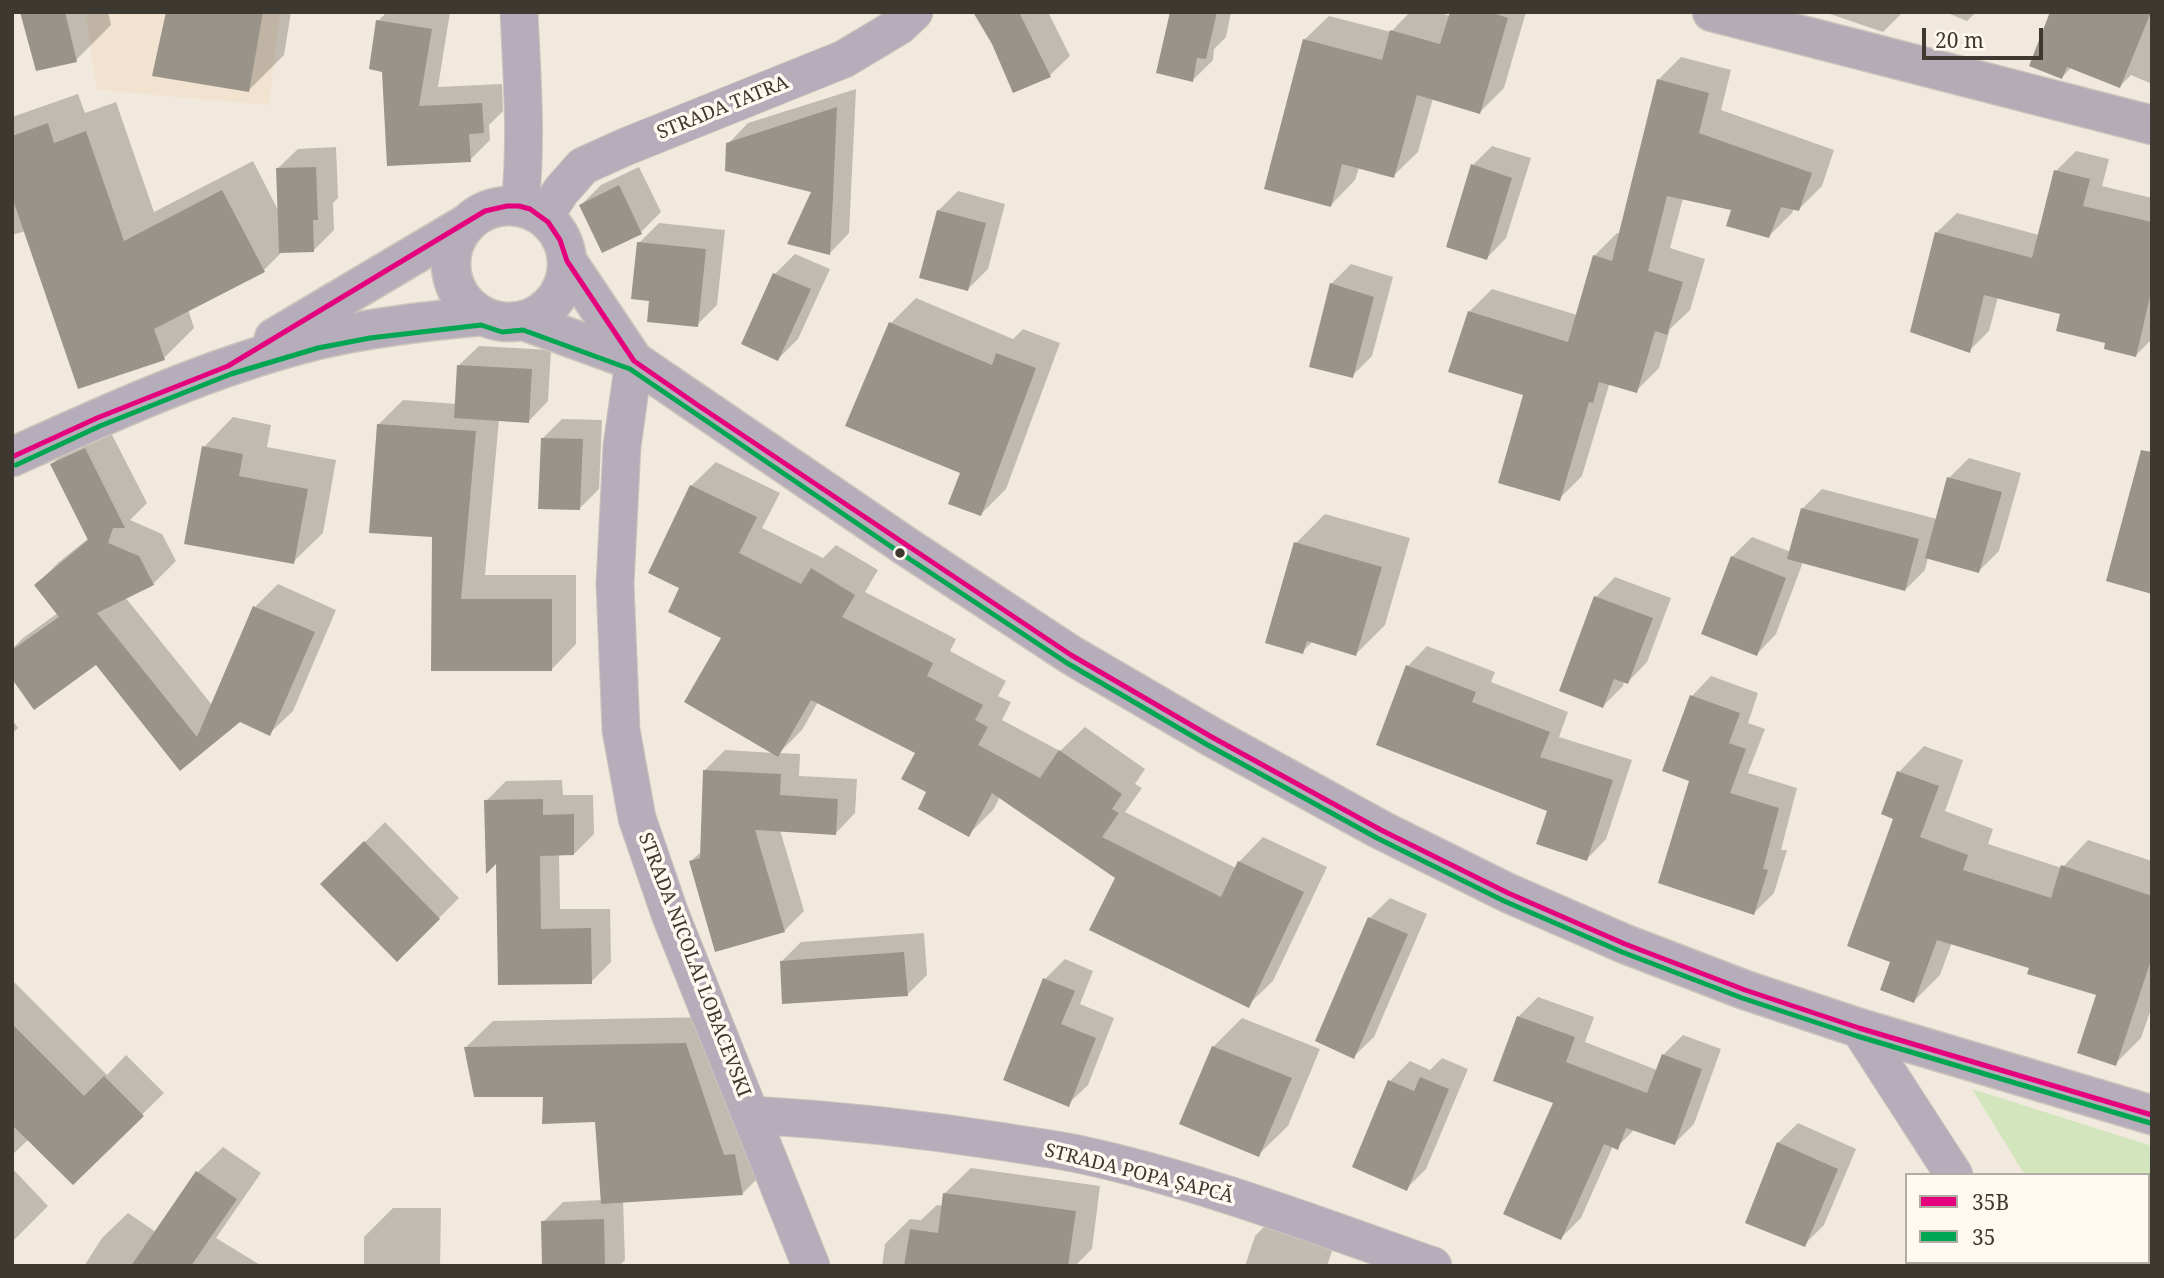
<!DOCTYPE html>
<html>
<head>
<meta charset="utf-8">
<style>
	body { margin:0 }
	#map { position:relative; width:2164px; height:1278px; overflow:hidden; background:#f1e9dd; font-family:"Noto Serif",serif }
	canvas { display:block }
	.frame { position:absolute; inset:0; border:14px solid #3d3830; pointer-events:none }
	.legend { position:absolute; left:1905px; top:1173px; width:245px; height:91px; box-sizing:border-box; background:#fff9f1; border:2px solid #b1aca4; margin:0; padding:9px 12px; list-style:none; font-size:21px; color:#3d3830 }
	.legend li { display:flex; align-items:center; gap:14px; height:35px }
	.legend b { width:35px; border:2px solid #b1aca4 }
	.scale { position:absolute; left:1922px; top:28px; width:121px; height:32px; box-sizing:border-box; border:4px solid #3d3830; border-top:0; padding-left:9px; font-size:21px; line-height:24px; white-space:nowrap; color:#3d3830; -webkit-text-stroke:5px #fff9f1; paint-order:stroke }
</style>
</head>
<body>
<div id="map">
<canvas width="2164" height="1278"></canvas>
<div class="frame"></div>
<ul class="legend">
<li><b style="height:9px;background:#e5007d"></b>35B</li>
<li><b style="height:9px;background:#00a651"></b>35</li>
</ul>
<div class="scale">20 m</div>
</div>
<script>
const c = document.querySelector('canvas').getContext('2d');
c.lineJoin = 'round';
function paint(path, color) { c.fillStyle = color; c.fill(path, 'evenodd'); }
function trace(path, color, width, dash) { c.strokeStyle = color; c.lineWidth = width; c.lineCap = dash ? 'butt' : 'round'; c.setLineDash(dash || []); c.stroke(path); }
function write(font, color, halo, rows, align = 'center') {
  c.font = font + ' "Noto Serif",serif'; c.lineWidth = 7; c.setLineDash([]); c.textBaseline = 'middle'; c.strokeStyle = halo; c.fillStyle = color; for (const [text, x, y, turn = 0] of rows) {
    c.save(); c.translate(x, y); c.rotate((+turn || 0) * Math.PI / 180); c.textAlign = isNaN(turn) ? turn : align; if (halo) c.strokeText(text, 0, 0); c.fillText(text, 0, 0); c.restore();
  }
}
const built = new Path2D(`
	M85 12H280L269 105 97 90Z`);
const green = new Path2D(`
	M1972 1089 2152 1146V1266H2082L2079 1262H2148V1175H2025Z`);
const shadow = new Path2D(`
	M22 12H108L111 25 76 60Z
	M168 12H291L284 55 249 90Z
	M387 12H450L438 87 502 84 503 111 489 125 490 140 470 160 384 70 378 21Z
	M975 12H1048L1070 56 1050 75 994 43Z
	M1171 12H1231L1226 37 1214 49 1213 60 1193 80Z
	M1410 12H1437L1450 16 1451 12H1526L1504 88 1480 112 1433 98 1418 152 1393 176 1359 167 1355 180 1331 205 1304 40 1329 16 1391 32Z
	M1824 12H1903L1883 32Z
	M1945 12H1976L1967 21Z
	M2052 12H2152V84L2131 75 2120 86 2072 67 2062 77Z
	M1681 57 1731 70 1721 110 1834 150 1822 186 1799 209 1794 208 1792 213 1769 236 1733 209 1683 198 1670 248 1705 259 1690 310 1670 329 1659 368 1636 391 1610 384 1609 385 1582 476 1559 499 1525 394 1469 312 1492 289 1577 315 1594 256 1617 233 1620 234 1658 80Z
	M856 89 849 233 830 253 813 190 728 144 748 123Z
	M78 94 85 113 116 102 154 212 253 161 279 212 278 168 298 149 336 147 338 198 333 203 334 230 314 250 283 251 264 270 188 309 194 328 164 358 26 231 12 235V117Z
	M1492 146 1531 158 1506 238 1487 258 1473 165Z
	M2076 151 2109 159 2102 186 2152 198V339L2136 355 2107 342 2062 313 1998 297 1989 331 1969 351 1912 331 1937 232 1957 213 2039 235 2056 171Z
	M639 167 661 212 641 232 603 251 581 205 601 185Z
	M958 191 1005 204 988 269 968 289 938 211Z
	M659 223 725 230 717 305 697 325 651 299 639 243Z
	M795 254 830 269 798 339 778 359 775 274Z
	M1351 264 1393 277 1372 356 1352 376 1331 284Z
	M916 298 1013 339 1023 329 1060 343 1006 489 981 514 891 323Z
	M479 346 551 350 548 401 529 421 499 419 485 575H576V644L552 669H433L434 536 378 425 403 400 457 404 459 365Z
	M233 417 271 425 267 447 336 460 323 533 293 562 204 447Z
	M562 419 602 420 599 489 579 509 542 439Z
	M108 427 147 503 130 520 162 534 176 561 153 584 125 597 212 705 255 607 278 584 336 610 293 711 270 733 239 720 180 768 96 662 12 676V649L23 638 58 613 36 585 59 562 89 538 52 464 75 442Z
	M1969 458 2021 473 1999 551 1979 571 1928 557 1925 570 1905 590 1803 562 1776 634 1757 654 1732 557 1752 537 1791 552 1802 509 1822 489 1937 519 1949 478Z
	M716 462 780 493 762 528 823 558 836 545 878 570 865 592 956 639 950 651 1006 681 998 696 1011 702 1002 720 1060 751 1085 727 1145 769 1135 784 1142 788 1125 812 1236 868 1239 862 1263 837 1327 867 1273 981 1248 1005 1118 878 1000 797 993 810 969 834 928 792 917 752 818 702 802 730 779 753 800 754 799 776 857 779 855 813 836 833 780 830 804 911 784 931 691 861 702 851 705 770 725 750 775 753 724 637 682 588 691 486Z
	M1325 514 1410 538 1385 625 1356 654 1313 641 1302 652 1296 543Z
	M1615 577 1671 598 1647 662 1628 682 1624 681 1623 686 1603 706 1596 597Z
	M1427 646 1495 672 1491 682 1568 712 1559 737 1632 760 1606 839 1587 859 1549 810 1408 666Z
	M1711 676 1758 693 1748 723 1765 729 1748 773 1797 788 1781 850H1787L1774 893 1754 913 1691 780 1692 696Z
	M12 719 18 728 12 734Z
	M1924 746 1963 760 1945 811 1993 829 1988 844 2062 868 2088 840 2152 861V1012H2150L2141 1038 2115 1064 2098 994 2031 967 1952 942 1940 975 1914 1001 1892 961 1895 818 1899 772Z
	M562 780 563 795H593L594 834 574 854H559L560 909H610L611 962 591 982 499 983 498 860 486 801 506 781Z
	M385 822 459 898 397 960 323 884Z
	M1390 898 1427 914 1374 1037 1354 1056 1370 918Z
	M924 933 927 975 907 995 781 962 801 942Z
	M1065 959 1093 971 1080 1004 1114 1018 1088 1085 1068 1104 1045 979Z
	M12 980 107 1075 126 1055 164 1093 73 1183 29 1139 12 1155Z
	M1538 997 1594 1017 1585 1042 1657 1070 1663 1055 1683 1035 1721 1049 1694 1124 1675 1143 1635 1129 1617 1147 1613 1146 1581 1218 1561 1238 1555 1102 1518 1017Z
	M712 1017 769 1167 743 1193 623 1201 625 1260 619 1266H544L543 1222 563 1202 602 1200 597 1120 545 1095 466 1047 493 1021Z
	M1242 1018 1320 1049 1288 1126 1258 1155 1213 1047Z
	M1442 1058 1468 1069 1426 1169 1406 1189 1390 1081 1410 1061 1430 1070Z
	M1798 1123 1856 1149 1824 1225 1804 1245 1778 1143Z
	M223 1147 261 1173 216 1238 262 1266H84L102 1238 128 1213 156 1232 198 1172Z
	M12 1168 48 1206 12 1242Z
	M971 1168 1100 1186 1092 1249 1075 1266H882L885 1244 910 1219 921 1220 937 1205 943 1206 945 1193Z
	M393 1208H441L440 1266H364V1237Z
	M1275 1216 1337 1236 1327 1266H1245L1255 1236Z`);
const building = new Path2D(`
	M20 12H65L77 62 36 71Z
	M166 12H263L249 92 152 76Z
	M973 12H1019L1051 77 1013 93 992 44Z
	M1170 12H1217L1206 59 1197 58 1193 82 1156 73Z
	M1450 12H1490L1508 18 1480 114 1417 95 1394 178 1342 164 1331 207 1264 189 1303 39 1382 60 1390 30 1440 44Z
	M2050 12H2151L2120 88 2067 67 2062 79 2029 66Z
	M376 20 432 29 419 106 482 103 484 133 469 134 471 162 387 166 382 72 369 69Z
	M1657 79 1709 93 1699 133 1812 173 1799 211 1781 207 1769 238 1726 226 1731 210 1667 196 1648 271 1683 282 1667 335 1655 331 1637 393 1599 382 1593 403 1589 402 1560 501 1498 483 1523 395 1448 372 1468 311 1568 342 1593 255 1612 261Z
	M837 107 833 197 830 255 787 244 811 192 725 171 726 143Z
	M48 123 54 143 86 131 124 241 222 190 265 272 154 329 165 360 78 389 12 197V136Z
	M1471 164 1512 178 1487 260 1446 247Z
	M316 167 318 220H313L314 252 279 253 276 168Z
	M2054 170 2090 179 2083 206 2152 222V288L2136 357 2104 349 2105 343 2056 331 2060 314 1984 295 1970 353 1910 332 1935 232 2032 258Z
	M619 185 642 234 602 253 579 205Z
	M937 210 986 223 968 291 919 278Z
	M637 242 706 249 698 327 647 322 649 301 631 299Z
	M773 273 811 289 778 361 741 344Z
	M1330 283 1374 297 1353 378 1309 367Z
	M889 322 992 365 996 353 1036 368 981 516 948 504 960 473 845 426Z
	M457 365 532 369 529 423 454 418Z
	M377 424 476 431 461 599H552V671H431L432 537 369 533Z
	M541 438 583 439 580 510 538 509Z
	M202 446 243 454 239 476 308 489 294 564 184 544Z
	M85 448 125 528H113L108 543 139 556 154 585 97 613 197 737 253 606 315 632 270 736 240 722 180 771 96 665 34 710 12 679V650L59 617 34 585 88 540 50 464Z
	M2141 450 2152 452V594L2106 581Z
	M1947 477 2002 492 1979 573 1925 558Z
	M690 485 757 517 739 553 801 584 811 568 855 595 842 617 933 663 927 676 983 705 975 720 988 727 978 745 1040 778 1059 750 1122 794 1112 809 1119 813 1102 837 1221 897 1238 861 1304 892 1249 1008 1089 930 1115 878 992 793 969 837 918 809 926 792 901 779 915 753 811 700 778 757 684 702 721 638 668 612 679 588 648 573Z
	M1801 508 1919 539 1905 591 1787 559Z
	M1294 542 1382 567 1356 656 1307 641 1303 654 1265 643Z
	M1731 556 1786 578 1757 656 1701 634Z
	M1594 596 1653 618 1628 684 1614 679 1603 708 1559 691Z
	M1406 665 1476 692 1472 702 1550 732 1540 757 1613 780 1587 861 1536 844 1547 811 1376 745Z
	M1690 695 1740 713 1729 743 1746 749 1730 793 1779 808 1763 869 1768 870 1754 915 1658 883 1689 781 1662 771Z
	M703 770 781 774 780 795 838 799 836 835 755 830 785 932 715 952 689 861 700 858Z
	M1897 771 1939 786 1920 837 1968 855 1963 870 2051 898 2061 865 2152 896V957L2116 1066 2077 1053 2096 995 2027 974 2029 968 1937 940 1914 1003 1880 990 1890 962 1847 946 1893 819 1881 814Z
	M543 799V815L574 814V855L540 856 541 929 591 928 592 984 498 985 496 864 486 874 484 800Z
	M364 841 440 919 397 962 320 884Z
	M1368 917 1408 934 1354 1059 1315 1041Z
	M904 952 908 996 782 1004 780 961Z
	M1043 978 1075 991 1061 1024 1096 1038 1069 1107 1003 1080Z
	M1517 1016 1575 1037 1566 1062 1647 1093 1662 1054 1702 1069 1675 1145 1626 1128 1618 1150 1604 1144 1561 1240 1503 1214 1553 1103 1493 1081Z
	M12 1024 84 1096 104 1076 144 1116 73 1185 12 1125Z
	M686 1043 724 1155 735 1154 743 1195 601 1204 595 1122 542 1124 543 1097H474L464 1047Z
	M1212 1046 1292 1078 1259 1157 1179 1124Z
	M1420 1077 1449 1089 1407 1191 1352 1167 1388 1080 1414 1091Z
	M1777 1142 1838 1169 1805 1247 1745 1223Z
	M196 1171 237 1199 191 1266H131Z
	M943 1193 1076 1211 1068 1266H904L910 1229 938 1233Z
	M604 1219 605 1266H542L541 1221Z`);
const minor = new Path2D(`
	M519 12C522 77 527 141 520 206
	M544 217 561 191 583 166 625 147 844 59 899 26 914 12
	M634 361 622 446 615 584 621 730 637 818 670 914 811 1266
	M1859 1028 1954 1175
	M752 1115C837 1120 921 1129 1005 1142 1029 1146 1054 1149 1078 1154 1199 1180 1316 1225 1433 1266
	M2008 1262 2010 1266`);
const tertiary = new Path2D(`
	M451 264a58 58 0 1 1 116 0a58 58 0 1 1-116 0Z
	M567 261 634 361
	M524 321 634 361 907 547 1071 655 1210 736 1381 830 1508 893 1625 944 1745 990 1859 1028 2152 1115
	M274 338 468 223
	M12 457C111 412 212 366 317 340 372 327 426 321 482 316`);
const secondary = new Path2D(`
	M1712 12 2152 125`);
const bus1 = new Path2D(`
	M12 457 97 418 228 366 485 211 507 206H519L530 209 548 222 560 240 567 261 634 361 699 406 1071 655 1210 736 1381 830 1508 893 1625 944 1745 990 1859 1028 2152 1115`);
const bus2 = new Path2D(`
	M16 465 100 426 231 374 318 348 370 338 481 325 502 332 523 330 630 369 902 554 1067 663 1206 744 1377 838 1504 901 1622 952 1742 998 1857 1036 2150 1123`);
const markers = [
	[900,553,6,"#3d3830"]
];
const streetNames = [
	["STRADA TATRA",723,108,-22],
	["STRADA NICOLAI LOBACEVSKI",694,965,69],
	["STRADA POPA ȘAPCĂ",1139,1174,14]
];
paint(built, '#f1e3cf');
paint(green, '#d2e5bd');
paint(shadow, '#0003');
paint(building, '#99938a');
trace(minor, '#cbc5bc', 39);
trace(tertiary, '#cbc5bc', 41);
trace(secondary, '#cbc5bc', 41);
trace(minor, '#b5adba', 37);
trace(tertiary, '#b5adba', 38);
trace(secondary, '#b5abb7', 38);
trace(bus1, '#e5007d', 5);
trace(bus2, '#00a651', 5);
for (const [x, y, r, color] of markers) { const dot = new Path2D(); dot.arc(x, y, r, 0, 2 * Math.PI); c.fillStyle = color; c.fill(dot); trace(dot, '#fff9f1', 2.5); }
write('19px', '#3d3830', '#fff9f1', streetNames);
</script>
</body>
</html>
